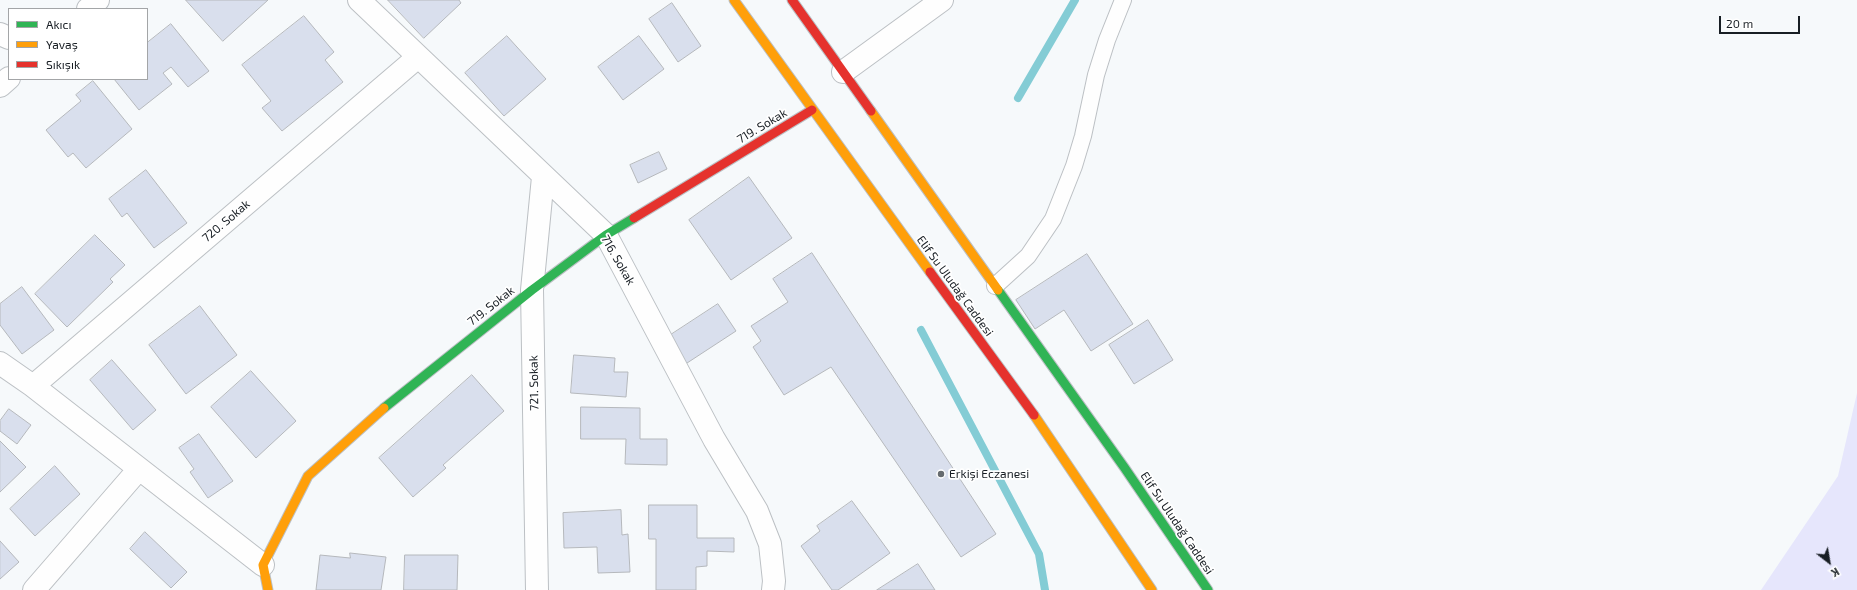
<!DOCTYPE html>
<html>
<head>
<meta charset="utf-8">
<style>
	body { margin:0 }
	#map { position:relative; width:1857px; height:590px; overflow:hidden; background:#f6f9fb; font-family:"Exo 2",sans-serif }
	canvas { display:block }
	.legend { position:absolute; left:8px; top:8px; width:140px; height:72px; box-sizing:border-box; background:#fff; border:1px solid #a3a5a7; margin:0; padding:5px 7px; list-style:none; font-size:12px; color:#181e24 }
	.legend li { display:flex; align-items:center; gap:8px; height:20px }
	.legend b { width:20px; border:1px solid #a3a5a7 }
	.north { position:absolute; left:1809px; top:542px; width:40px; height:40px; -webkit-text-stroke:3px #fff; paint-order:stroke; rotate:149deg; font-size:11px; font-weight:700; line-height:16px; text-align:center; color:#181e24 }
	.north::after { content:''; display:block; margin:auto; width:14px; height:18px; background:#181e24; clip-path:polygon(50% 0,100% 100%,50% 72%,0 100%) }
	.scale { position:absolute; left:1719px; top:16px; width:81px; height:18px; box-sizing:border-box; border:2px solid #181e24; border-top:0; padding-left:5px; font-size:12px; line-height:14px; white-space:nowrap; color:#181e24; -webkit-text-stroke:3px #fff; paint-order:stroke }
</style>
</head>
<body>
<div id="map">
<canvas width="1857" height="590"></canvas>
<ul class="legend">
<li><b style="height:5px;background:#30b455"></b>Akıcı</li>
<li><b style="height:5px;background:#ff9f0a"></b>Yavaş</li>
<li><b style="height:5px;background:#e5322d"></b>Sıkışık</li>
</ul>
<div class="north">K</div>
<div class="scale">20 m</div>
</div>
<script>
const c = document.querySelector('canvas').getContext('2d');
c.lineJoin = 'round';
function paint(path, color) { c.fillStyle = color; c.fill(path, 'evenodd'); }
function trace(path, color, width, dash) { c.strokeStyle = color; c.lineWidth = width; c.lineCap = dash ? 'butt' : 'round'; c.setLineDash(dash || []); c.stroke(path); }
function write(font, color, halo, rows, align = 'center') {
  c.font = font + ' "Exo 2",sans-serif'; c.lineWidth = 3.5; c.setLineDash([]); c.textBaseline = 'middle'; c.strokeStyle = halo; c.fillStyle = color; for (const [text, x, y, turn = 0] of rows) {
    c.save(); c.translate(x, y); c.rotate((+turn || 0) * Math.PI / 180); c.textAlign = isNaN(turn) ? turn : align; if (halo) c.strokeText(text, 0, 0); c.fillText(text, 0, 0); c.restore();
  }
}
const green = new Path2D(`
	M1857 393V590H1761L1838 476Z`);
const stream = new Path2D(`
	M1018 98 1075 0
	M921 330 1039 554 1045 590`);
const building = new Path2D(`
	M186 0H268L223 41Z
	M388 0H459L461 3 424 38Z
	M672 3 701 46 678 62 649 19Z
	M304 16 334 52 325 60 343 82 282 131 262 108 271 101 242 65Z
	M171 24 209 71 188 87 171 67 163 73 172 84 139 110 114 79H147V43Z
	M507 36 546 79 504 116 465 73Z
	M639 36 664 69 623 100 598 67Z
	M93 81 132 129 86 168 73 153 68 157 46 130 81 101 76 95Z
	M659 152 667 169 638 183 630 165Z
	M146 170 187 223 154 248 127 213 122 217 109 199Z
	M749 177 792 238 731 280 689 220Z
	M95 235 125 265 110 279 113 282 67 327 35 294Z
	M812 253 996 534 961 557 831 367 784 395 753 347 761 341 751 326 788 302 773 279Z
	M1087 254 1133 324 1091 351 1064 310 1035 329 1016 300Z
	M22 287 54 330 22 354 0 325V304Z
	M718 304 736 331 684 365 666 338Z
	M200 306 237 355 186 394 149 345Z
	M1148 320 1173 360 1134 384 1109 345Z
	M574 355 615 358 614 372H628L626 397 571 393Z
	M112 360 156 410 133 430 90 380Z
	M251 371 296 421 256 458 211 407Z
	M472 375 504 411 443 465 446 468 413 497 379 458Z
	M581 407 640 408V439H667V465L625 464 626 439H581Z
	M9 409 31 425 17 444 0 431V421Z
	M199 434 233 481 208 498 190 472 194 469 179 448Z
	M0 441 26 467 0 492Z
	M55 466 80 494 35 536 10 509Z
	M852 501 890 553 838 590H832L801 546 820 531 817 526Z
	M649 505H697V538H734V552L707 551V566L696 567V590H656V539H649Z
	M621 510 622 535 628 534 630 572 598 573 597 547 564 548 563 513Z
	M145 532 187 572 171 588 130 549Z
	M0 541 19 562 0 579Z
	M350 553 386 557 381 590H316L320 555 350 558Z
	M405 555H458L457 590H404Z
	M918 564 935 590H877Z`);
const lane = new Path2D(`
	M995 286 1028 256 1053 219 1074 166 1083 136 1096 75 1107 40 1123 0`);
const street = new Path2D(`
	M359 0 606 235 714 439 757 511 770 544 774 581 773 590
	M88 9 98 0
	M0 34 9 38
	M843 72 942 0
	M0 86 9 78
	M0 363 33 386 263 565
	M33 386 418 57
	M34 590 139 469
	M537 590 532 290 543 177`);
const fast = new Path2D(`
	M998 290 1124 467 1208 590
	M384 408 532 290 606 235 634 218`);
const slow = new Path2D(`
	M734 0 930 272
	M871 111 998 290
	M1034 415 1152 590
	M268 590 263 565 308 476 384 408`);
const jam = new Path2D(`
	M792 0 871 111
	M634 218 812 110
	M930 272 1034 415`);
const markers = [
	[941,474,4,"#666b6f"]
];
const streetNames = [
	["719. Sokak",762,126,-31],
	["720. Sokak",226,221,-40],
	["716. Sokak",618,260,60],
	["Elif Su Uludağ Caddesi",955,286,54],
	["719. Sokak",491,306,-38],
	["721. Sokak",534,383,-91],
	["Elif Su Uludağ Caddesi",1177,523,56]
];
const poiNames = [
	["Erkişi Eczanesi",949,474]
];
paint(green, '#e6e6fc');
trace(stream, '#84ccd5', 8);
paint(building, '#d9dfed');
trace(building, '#b5b8bc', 1);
trace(lane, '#bcc0c4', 18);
trace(street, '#bcc0c4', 24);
trace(fast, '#bcc0c4', 11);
trace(slow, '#bcc0c4', 11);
trace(jam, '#bcc0c4', 11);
trace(lane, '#fefefe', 16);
trace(street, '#fefefe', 22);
trace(fast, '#30b455', 9);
trace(slow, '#ff9f0a', 9);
trace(jam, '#e5322d', 9);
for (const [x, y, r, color] of markers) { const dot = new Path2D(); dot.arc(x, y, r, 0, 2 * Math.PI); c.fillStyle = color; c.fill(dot); trace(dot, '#fff', 1.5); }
write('12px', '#181e24', '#fff', streetNames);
write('12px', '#181e24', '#fff', poiNames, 'left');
</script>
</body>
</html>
